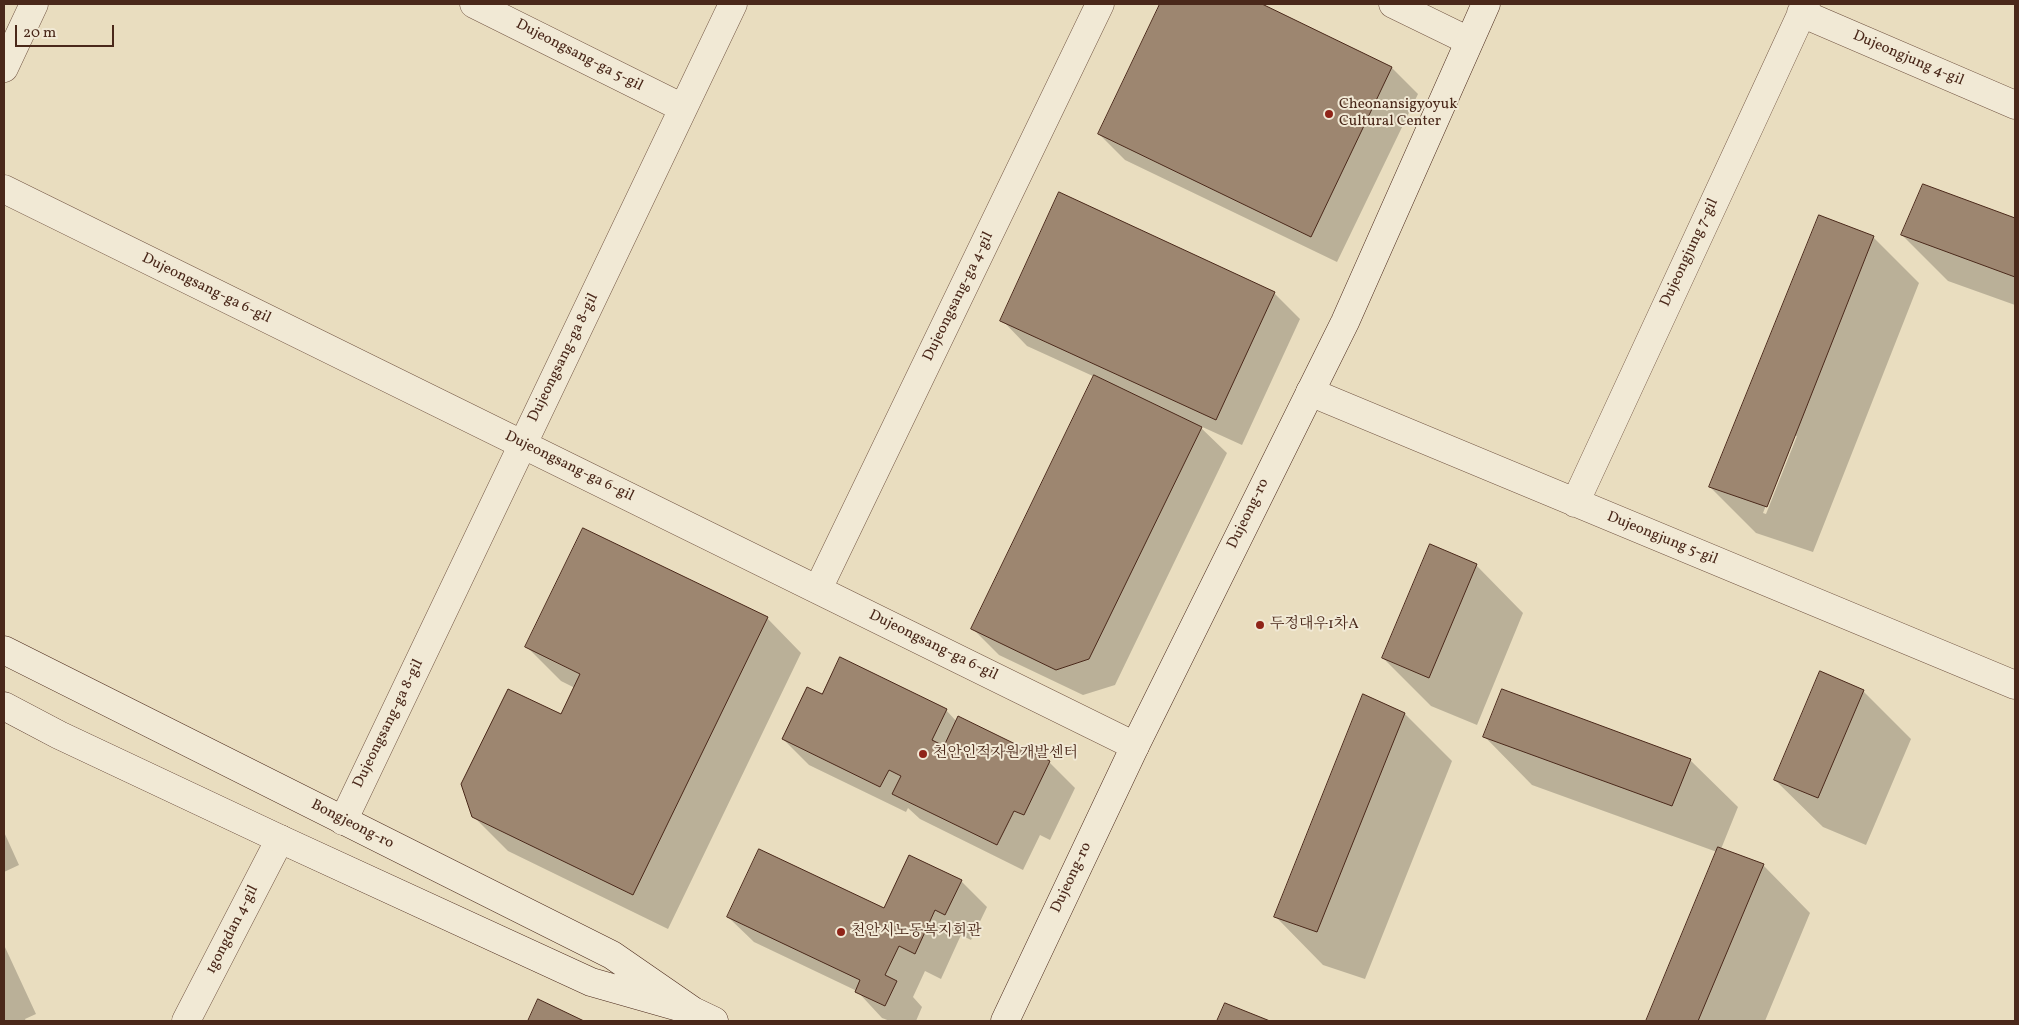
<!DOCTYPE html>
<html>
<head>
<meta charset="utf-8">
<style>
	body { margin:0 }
	#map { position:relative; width:2019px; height:1025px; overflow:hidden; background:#e9ddbf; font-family:Vollkorn,serif }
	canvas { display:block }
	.frame { position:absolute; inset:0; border:5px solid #4a281a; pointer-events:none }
	.scale { position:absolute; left:15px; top:25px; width:99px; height:22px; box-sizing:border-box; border:2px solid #4a281a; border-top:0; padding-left:6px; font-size:15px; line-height:18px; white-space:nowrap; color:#4a281a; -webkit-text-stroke:4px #f1e9d5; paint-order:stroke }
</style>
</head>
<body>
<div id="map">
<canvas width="2019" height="1025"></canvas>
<div class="frame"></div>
<div class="scale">20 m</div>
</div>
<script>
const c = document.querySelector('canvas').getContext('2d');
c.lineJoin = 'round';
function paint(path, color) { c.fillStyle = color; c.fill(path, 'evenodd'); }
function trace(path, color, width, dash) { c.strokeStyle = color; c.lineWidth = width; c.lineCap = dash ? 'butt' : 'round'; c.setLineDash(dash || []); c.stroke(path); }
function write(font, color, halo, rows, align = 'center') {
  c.font = font + ' Vollkorn,"Noto Serif KR",serif'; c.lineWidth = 4; c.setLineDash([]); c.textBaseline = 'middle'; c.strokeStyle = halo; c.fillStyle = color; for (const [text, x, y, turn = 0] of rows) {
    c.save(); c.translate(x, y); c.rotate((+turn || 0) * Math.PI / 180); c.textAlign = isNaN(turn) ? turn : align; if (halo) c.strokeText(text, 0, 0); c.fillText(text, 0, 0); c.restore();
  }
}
const shadow = new Path2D(`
	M1161 4H1259L1392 68 1418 94 1337 262 1125 160 1099 134Z
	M1924 185 2015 219V305L1948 281 1902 235Z
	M1873 237 1919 283 1813 552 1756 533 1710 487ZM1794 435 1797 436 1766 514 1763 513Z
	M1274 293 1300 319 1242 445 1198 425 1227 453 1115 685 1083 695 999 655 973 629 1095 377 1027 346 1002 320Z
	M1476 565 1523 613 1477 725 1431 706 1383 658Z
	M767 618 801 653 668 929 508 851 473 816 561 716 575 688 561 681 527 647Z
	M1863 691 1911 739 1866 845 1823 827 1775 780Z
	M823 696 946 710 957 722 1049 762 1075 788 1050 840 1040 835 1023 870 920 819 908 808 906 812 809 765 783 739Z
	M1364 696 1405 714 1452 761 1365 979 1323 965 1276 917Z
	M1485 737 1690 760 1738 807 1721 849 1763 865 1810 913 1765 1021H1647L1717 852 1532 785Z
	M4 832 19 865 4 872Z
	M961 881 987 907 971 940 961 935 941 979 925 971 913 997 922 1007 916 1021H890L882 1018 857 991 754 942 728 917 884 910Z
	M4 945 36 1014 25 1019 26 1021H4Z
	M538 1001 581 1021H529Z`);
const building = new Path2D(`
	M1160 4H1262L1392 67 1311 237 1098 134Z
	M1923 184 2015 218V277L1901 235Z
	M1059 192 1275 292 1216 420 1000 321Z
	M1819 215 1874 236 1767 507 1709 487Z
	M1094 375 1202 427 1089 659 1056 670 971 629Z
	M583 528 768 617 633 895 472 817 461 784 508 689 561 714 580 674 525 647Z
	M1430 544 1477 564 1429 678 1382 658Z
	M840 657 947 709 932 740 944 746 958 716 1050 761 1024 815 1014 811 997 845 892 794 901 776 889 770 880 787 782 739 807 687 822 694Z
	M1820 671 1864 690 1818 798 1774 780Z
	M1502 689 1691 759 1672 806 1483 737Z
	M1363 694 1405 713 1317 932 1274 917Z
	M1718 847 1764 864 1698 1021H1646Z
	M759 849 884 908 909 855 962 880 945 915 935 910 915 954 899 946 885 975 897 981 885 1006 855 992 860 980 727 917Z
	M538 999 584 1021H528Z
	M1225 1003 1270 1021H1217Z`);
const street = new Path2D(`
	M474 4 683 108
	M1393 4 1469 41
	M1801 13 2015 105
	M4 68 34 4
	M4 189 1135 746
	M1310 392 2015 685
	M1575 503 1806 4
	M818 589 1100 4
	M343 821 733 4
	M186 1021 280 839`);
const secondary = new Path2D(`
	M4 650 612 955 693 1011
	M4 706 59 735 280 839 591 982 693 1011 714 1021
	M1005 1021 1135 746 1345 322 1486 4`);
const markers = [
	[1329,114,5,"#8f2418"],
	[1260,625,5,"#8f2418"],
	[923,754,5,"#8f2418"],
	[841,932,5,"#8f2418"]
];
const streetNames = [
	["Dujeongsang-ga 5-gil",579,56,27],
	["Dujeongjung 4-gil",1908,59,23],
	["Dujeongjung 7-gil",1690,253,-65],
	["Dujeongsang-ga 6-gil",206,289,26],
	["Dujeongsang-ga 4-gil",959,297,-64],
	["Dujeongsang-ga 8-gil",564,358,-64],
	["Dujeongsang-ga 6-gil",569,467,26],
	["Dujeong-ro",1249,514,-64],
	["Dujeongjung 5-gil",1662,539,22],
	["Dujeongsang-ga 6-gil",933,646,26],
	["Dujeongsang-ga 8-gil",389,724,-64],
	["Bongjeong-ro",352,825,27],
	["Dujeong-ro",1072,878,-65],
	["1gongdan 4-gil",233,930,-63]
];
const poiNames = [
	["Cheonansigyoyuk",1339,105],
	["Cultural Center",1339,122],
	["두정대우1차A",1270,625],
	["천안인적자원개발센터",933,754],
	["천안시노동복지회관",851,932]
];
paint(shadow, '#0003');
paint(building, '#9d8670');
trace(building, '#4a281a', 1);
trace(street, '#725543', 29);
trace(secondary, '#4a281a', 29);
trace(street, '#f1e9d5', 28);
trace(secondary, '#f1e9d5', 28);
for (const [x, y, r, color] of markers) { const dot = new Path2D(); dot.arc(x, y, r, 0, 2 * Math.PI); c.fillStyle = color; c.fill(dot); trace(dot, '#f1e9d5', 2); }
write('15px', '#4a281a', '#f1e9d5', streetNames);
write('15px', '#4a281a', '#f1e9d5', poiNames, 'left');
</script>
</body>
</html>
